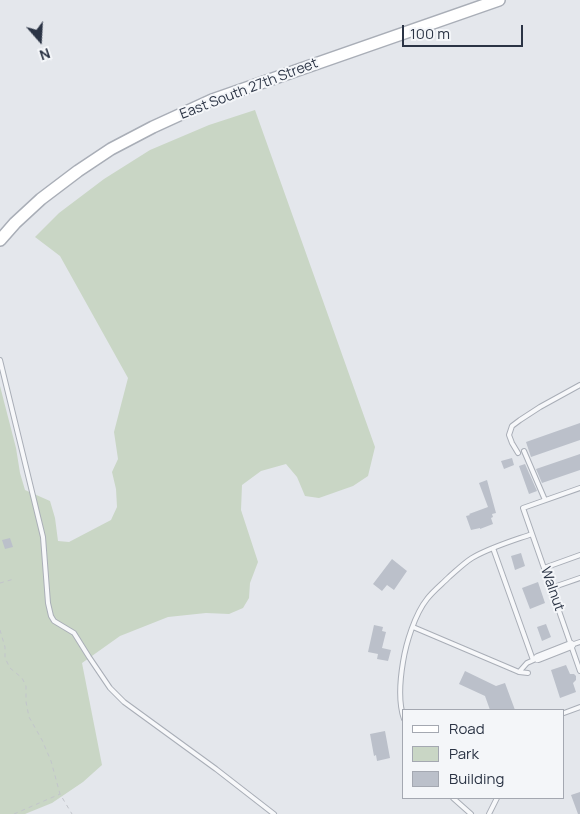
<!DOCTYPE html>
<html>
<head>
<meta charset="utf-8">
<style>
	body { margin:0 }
	#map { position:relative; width:580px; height:814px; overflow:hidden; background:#e4e7ec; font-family:Manrope,sans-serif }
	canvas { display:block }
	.legend { position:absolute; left:402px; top:709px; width:162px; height:90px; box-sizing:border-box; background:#f4f6f9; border:1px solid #a4a8b1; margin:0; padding:6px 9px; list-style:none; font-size:15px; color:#2b3445 }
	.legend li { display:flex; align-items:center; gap:10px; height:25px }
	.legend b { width:25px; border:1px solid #a4a8b1 }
	.north { position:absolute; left:15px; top:15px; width:50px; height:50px; -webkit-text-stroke:4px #f4f6f9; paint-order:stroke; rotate:161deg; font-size:14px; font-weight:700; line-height:20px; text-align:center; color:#2b3445 }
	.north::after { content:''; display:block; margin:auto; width:18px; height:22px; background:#2b3445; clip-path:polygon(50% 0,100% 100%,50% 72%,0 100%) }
	.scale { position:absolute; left:402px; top:25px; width:121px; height:22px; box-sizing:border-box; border:2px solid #2b3445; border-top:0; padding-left:6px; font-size:15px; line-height:18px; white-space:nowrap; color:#2b3445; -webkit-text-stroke:4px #f4f6f9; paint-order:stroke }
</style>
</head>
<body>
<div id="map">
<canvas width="580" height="814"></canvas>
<ul class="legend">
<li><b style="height:6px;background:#fff"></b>Road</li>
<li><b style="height:14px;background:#c9d6c5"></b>Park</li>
<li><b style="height:14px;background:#bbc0ca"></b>Building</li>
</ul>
<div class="north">N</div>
<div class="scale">100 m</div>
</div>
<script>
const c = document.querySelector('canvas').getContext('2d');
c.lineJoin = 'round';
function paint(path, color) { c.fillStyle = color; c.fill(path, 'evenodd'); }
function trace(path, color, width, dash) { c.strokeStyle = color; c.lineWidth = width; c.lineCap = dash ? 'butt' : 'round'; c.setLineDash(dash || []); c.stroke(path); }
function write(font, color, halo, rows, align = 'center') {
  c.font = font + ' Manrope,sans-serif'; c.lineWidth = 4; c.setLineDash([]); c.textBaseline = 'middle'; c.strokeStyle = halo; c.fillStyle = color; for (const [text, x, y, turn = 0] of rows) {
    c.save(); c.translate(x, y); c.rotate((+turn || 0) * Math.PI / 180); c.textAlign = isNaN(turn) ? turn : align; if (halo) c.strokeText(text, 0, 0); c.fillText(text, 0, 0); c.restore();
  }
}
const green = new Path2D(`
	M255 110 375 447 368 476 353 486 319 498 305 496 297 477 286 464 261 471 242 485 241 510 258 562 250 583 249 598 243 608 229 614 206 613 168 617 120 636 82 663 102 765 83 782 52 803 25 814H0V386L16 448 20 473 25 490 50 501 55 518 58 541 69 542 111 520 117 507 116 489 112 472 118 459 114 432 122 401 128 378 60 256 35 237 59 213 104 179 150 150 209 125Z`);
const building = new Path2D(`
	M580 423V440L531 457 526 442Z
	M580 454V470L542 483 536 469Z
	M512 458 514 465 504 469 501 461Z
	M525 464 537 491 529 494 519 466Z
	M487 480 496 513 492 514 493 517 491 518 493 524 480 529V528L471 530 466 516 470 515 469 514 488 507 479 483Z
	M10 538 13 547 5 549 2 540Z
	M521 553 525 566 515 570 511 556Z
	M392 559 407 571 394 590 387 585 382 591 373 584Z
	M538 582 545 603 530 609 522 588Z
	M546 624 551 637 542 641 537 627Z
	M374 625 383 627 382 631 386 632 382 648 391 650 388 661 377 659 378 654 368 652Z
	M566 665 570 674H574L576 676V680L573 683 576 692 560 698 551 670Z
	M465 671 496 686 505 683 515 710H490L485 696 459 684Z
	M385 731 390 758 377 761 376 755 374 756 370 734Z
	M580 792V814H578L571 795Z`);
const path = new Path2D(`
	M0 583 14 579
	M0 630 5 647V658L10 668 22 678 26 686V702L29 717 42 740 51 761 60 794 72 814
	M14 814 60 794`);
const lane = new Path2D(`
	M0 360 43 537 48 603 51 616 54 621 74 633 89 657 110 688 124 702 216 769 274 814
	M524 451 545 500
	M518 453 512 443 509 435 512 426 520 420 540 407 580 385
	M580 488 523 508 580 671
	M493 548 533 660
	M544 568 580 555
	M551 588 580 578
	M413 627 519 672 527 663 538 658
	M571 645 580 642
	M519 672 528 673
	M564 713 580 707
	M404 719C398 702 400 680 403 662 406 643 415 614 427 599 433 591 442 584 449 577 456 571 464 563 472 558 491 547 512 541 532 534
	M453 798 471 814
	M489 814 497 798`);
const street = new Path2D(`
	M538 658 571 645`);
const secondary = new Path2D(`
	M0 240 15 223 41 199 78 171 111 149 153 127 212 100 499 0`);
const streetNames = [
	["East South 27th Street",249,89,-21],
	["Walnut",552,589,71]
];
paint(green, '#c9d6c5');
paint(building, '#bbc0ca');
trace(lane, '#a9aeb7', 6);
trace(street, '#a9aeb7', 10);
trace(secondary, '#a9aeb7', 14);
trace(path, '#c2c5cb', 1, [4, 4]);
trace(lane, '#f7f8fa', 4);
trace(street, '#f7f8fa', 8);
trace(secondary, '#fff', 11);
write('14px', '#2b3445', '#f4f6f9', streetNames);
</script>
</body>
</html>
